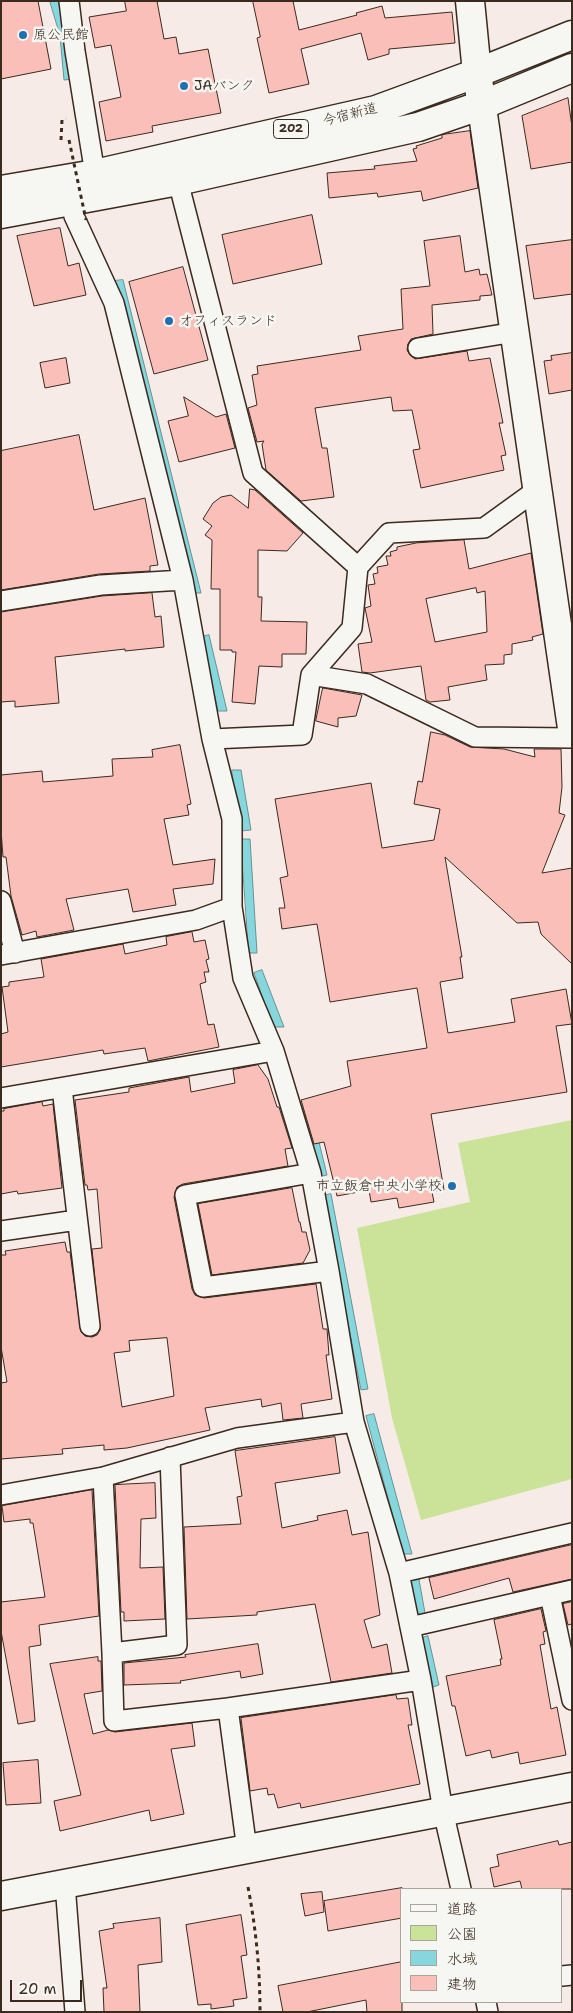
<!DOCTYPE html>
<html>
<head>
<meta charset="utf-8">
<style>
	body { margin:0 }
	#map { position:relative; width:573px; height:2013px; overflow:hidden; background:#f7ebe7; font-family:"Shantell Sans","Klee One",sans-serif }
	canvas { display:block }
	.frame { position:absolute; inset:0; border:2px solid #3b2a1e; pointer-events:none }
	.legend { position:absolute; left:400px; top:1888px; width:162px; height:115px; box-sizing:border-box; background:#f6f6f2; border:1px solid #aba49d; margin:0; padding:6px 9px; list-style:none; font-size:15px; color:#3b2a1e }
	.legend li { display:flex; align-items:center; gap:10px; height:25px }
	.legend b { width:25px; border:1px solid #aba49d }
	.scale { position:absolute; left:10px; top:1980px; width:72px; height:22px; box-sizing:border-box; border:2px solid #3b2a1e; border-top:0; padding-left:6px; font-size:15px; line-height:18px; white-space:nowrap; color:#3b2a1e; -webkit-text-stroke:4px #f6f6f2; paint-order:stroke }
</style>
</head>
<body>
<div id="map">
<canvas width="573" height="2013"></canvas>
<div class="frame"></div>
<ul class="legend">
<li><b style="height:6px;background:#f6f6f2"></b>道路</li>
<li><b style="height:14px;background:#cae399"></b>公園</li>
<li><b style="height:14px;background:#86d7dd"></b>水域</li>
<li><b style="height:14px;background:#fbbfba"></b>建物</li>
</ul>
<div class="scale">20 m</div>
</div>
<script>
const c = document.querySelector('canvas').getContext('2d');
c.lineJoin = 'round';
function paint(path, color) { c.fillStyle = color; c.fill(path, 'evenodd'); }
function trace(path, color, width, dash) { c.strokeStyle = color; c.lineWidth = width; c.lineCap = dash ? 'butt' : 'round'; c.setLineDash(dash || []); c.stroke(path); }
function write(font, color, halo, rows, align = 'center') {
  c.font = font + ' "Shantell Sans","Klee One",sans-serif'; c.lineWidth = 5; c.setLineDash([]); c.textBaseline = 'middle'; c.strokeStyle = halo; c.fillStyle = color; for (const [text, x, y, turn = 0] of rows) {
    c.save(); c.translate(x, y); c.rotate((+turn || 0) * Math.PI / 180); c.textAlign = isNaN(turn) ? turn : align; if (halo) c.strokeText(text, 0, 0); c.fillText(text, 0, 0); c.restore();
  }
}
const green = new Path2D(`
	M572 1120V1479L421 1520 392 1418 357 1228 470 1202 458 1143Z`);
const water = new Path2D(`
	M50 1H58L67 33 72 79 64 80 60 36Z
	M123 280 201 593H194L114 281Z
	M209 635 227 711H218L202 637Z
	M232 770H241L251 830 241 831Z
	M241 839H250L257 953H249Z
	M262 970 284 1027H273L254 973Z
	M309 1101 327 1175 319 1177 302 1103Z
	M331 1194 368 1389 361 1390 323 1196Z
	M374 1414 412 1554H403L366 1416Z
	M418 1574 425 1613 415 1615 408 1576Z
	M428 1636 439 1685 433 1687 422 1638Z`);
const building = new Path2D(`
	M1 1H38L51 69 1 79Z
	M125 1H157L164 39 176 37 179 54 208 49 221 113 152 126 153 132 106 141 99 102 121 97 111 45 95 48 89 17 126 11Z
	M253 1H293L299 30 357 15 356 13 382 6 385 18 452 12 455 43 389 49V54L368 60 361 33 301 49 309 84 269 93 257 38 260 37Z
	M568 98 572 127V162L531 169 522 116Z
	M470 131 478 188 423 201 421 191 378 197 377 193 329 198 327 173 375 169 374 166 417 161 413 149 417 148 416 146 442 138V135Z
	M312 215 322 264 233 284 222 235Z
	M60 228 68 266 79 263 86 295 34 306 17 236Z
	M460 236 465 272 479 269 480 275 487 274 492 295 480 296V300L432 305 433 334 411 339 408 344 407 350 410 355 415 359 467 351 469 361 490 358 503 423H499L506 455 501 456 504 470 421 488 413 450 420 449 412 410 393 411 391 397 315 408 322 448H327L334 497 301 501 266 470 262 444 264 441 257 442 248 408 257 405 252 375 258 374 257 366 361 350 358 336 403 329 401 289 430 286 424 241Z
	M572 240V294L534 299 526 246Z
	M183 267 208 360 154 374 129 282Z
	M572 353V390L549 394 544 361 552 360 551 356Z
	M66 358 70 383 45 388 40 363Z
	M184 397 216 417 226 414 235 448 179 462 168 421 188 416Z
	M79 435 94 510 145 498 158 565 150 566V571L99 574 1 590V451Z
	M250 489 255 490 303 533 287 551 258 550V597H262L261 621 307 622 306 654H282V667L259 666 255 704 232 702 236 652H232V650H220V589H211L212 540 205 535 212 526 203 519 213 503 221 497 231 495 248 508Z
	M464 540 469 569 531 553 543 634 532 637 533 640 512 644V654L504 655V664L485 665 487 680 448 687 450 700 430 702 426 700 421 666 370 673 362 672 358 644 372 642 365 608 371 606 368 585 375 584 373 574 378 573 377 567 388 565 386 556H391L390 552 397 550V547L416 543ZM476 588 477 593 485 591 487 632 435 642 426 599Z
	M152 593 155 617 161 616 164 647 125 651V649L55 657 59 703 15 707V701L1 702V612L102 596Z
	M323 688 362 695 356 716 338 718V727L316 721Z
	M431 732 445 735 470 747 504 749 535 757 534 749H561L562 787 559 813 565 815 542 873 572 868V964L541 934 538 922 517 923 445 857 462 957H460L463 978 440 982 448 1033 515 1022 511 999 566 989 572 1024 556 1026 567 1092 431 1114 444 1190 432 1192 434 1202 399 1208 397 1198 371 1202 369 1190 337 1196 324 1142 314 1144 301 1100 351 1086 347 1061 427 1048 417 988 330 1002 317 924 282 929 279 908H285L280 878 288 876 275 799 371 783 382 848 434 840 440 809 414 804 418 781 422 782Z
	M180 745 191 804 187 805 189 815 164 819 173 865 215 859 213 884 173 889 176 905 133 912 128 889 66 899 74 930 37 937 36 931 22 935 11 896 6 857H3L1 830V775L42 771 43 782 113 776 112 759 153 757 152 750Z
	M192 932 194 942 205 940 209 959 206 960 209 972H204L206 982 200 984 208 1025 214 1024 219 1047 148 1061 145 1048 104 1054 103 1050 1 1067V1034L8 1032 2 987 9 986V982L44 977 41 959 123 944 125 954 167 945 166 937Z
	M258 1065 268 1079 277 1107H279L292 1148 285 1149 288 1166 183 1184 177 1187 174 1197 192 1289 195 1295 204 1298 316 1284 323 1329H327L329 1355H326L332 1399 301 1404 303 1418 283 1420 281 1403 262 1407 261 1399 205 1408 210 1430 127 1448 104 1450V1445L62 1449 63 1454 1 1459V1383L7 1382 1 1347V1255H6L5 1251 65 1242 67 1252H70L81 1332 85 1336 92 1337 97 1335 100 1330 92 1249 102 1248 97 1189 88 1190 87 1185H85L75 1100 129 1092V1088L189 1077 191 1092 235 1083 233 1070ZM167 1338 174 1396 122 1407 114 1353 130 1351 129 1341Z
	M42 1102 43 1106 53 1104 62 1188 18 1194 17 1191 1 1194V1111H4V1109Z
	M292 1188 299 1222H300L302 1232H306L310 1250 303 1263 212 1275 198 1204Z
	M335 1437 340 1473 275 1483 282 1528 318 1520 317 1516 347 1510 352 1535 368 1532 380 1615 364 1620 372 1648 387 1644 392 1673 331 1682 315 1604 257 1612V1615L187 1619 184 1527 241 1524 237 1497 242 1496 235 1451Z
	M155 1483 156 1518 141 1519 140 1568 163 1567 165 1619 124 1621V1612H121L115 1485Z
	M92 1490 99 1616 39 1625 41 1645 29 1647 35 1721 18 1724 1 1631V1602L45 1597 33 1523H30V1519L4 1522 2 1506Z
	M572 1545V1579L513 1592 509 1578 434 1599 429 1578Z
	M572 1602V1624L568 1625 563 1604Z
	M541 1609 546 1631 543 1632 545 1644 540 1645 551 1709 557 1707 566 1755 520 1764 518 1752 492 1758 490 1750 466 1756 455 1706H452L446 1676 501 1665 500 1659H502L494 1620Z
	M258 1644 263 1674 241 1678 240 1671 180 1681 181 1683 124 1685V1663L186 1657 185 1655Z
	M98 1657V1661H101L102 1691 84 1694 93 1734 108 1730 115 1732 192 1723 195 1746 171 1749 184 1814 151 1821 149 1810 60 1831 54 1801 81 1795 50 1664Z
	M396 1695 397 1699 408 1698 412 1725H408L420 1784 301 1808 300 1803 278 1808 274 1794 268 1795 267 1788 250 1791 241 1718Z
	M38 1760 41 1803 6 1805 3 1763Z
	M558 1841 559 1845 572 1842V1889H522L520 1881 494 1887 490 1868 499 1866 497 1855Z
	M402 1888V1918L328 1931 324 1901Z
	M322 1892 324 1912 305 1916 301 1894Z
	M241 1915 247 1955 241 1956 247 1998 233 2000 234 2006 211 2009V2004L198 2005 186 1925Z
	M160 1918 162 1962 138 1965 140 2012H104L103 1988H107L99 1931 114 1928 113 1924Z
	M402 1962V2012H367L366 2000 307 2012H283L278 1986Z`);
const path = new Path2D(`
	M61 140 62 120 66 119
	M248 1887C256 1929 260 1969 260 2012`);
const street = new Path2D(`
	M69 1 75 51 95 174
	M178 181 253 473 358 567
	M70 201 74 216 114 303 183 580 212 739 232 819V907L243 978 274 1051 311 1173 329 1271 354 1422 399 1573 421 1680 443 1811 461 1889
	M418 348 515 332
	M1 601 101 585 183 580
	M311 675 367 684 475 737 572 738
	M212 739 302 735 311 675 352 628 358 567 389 533 484 528 538 489
	M1 901 15 953
	M1 955 196 920 232 907
	M62 1088 90 1326
	M1 1098 274 1051
	M311 1173 185 1195 203 1287 329 1271
	M1 1231 77 1220
	M103 1477 112 1653 177 1645 170 1457
	M1 1495 103 1477 237 1438 354 1422
	M399 1573 572 1533
	M550 1595 572 1700
	M410 1627 572 1590
	M112 1653 114 1721 228 1708 247 1850
	M228 1708 421 1680
	M65 1884 75 2012
	M562 1976 572 1975
	M486 2002 488 2012`);
const secondary = new Path2D(`
	M470 1 477 73 572 728
	M1 1896 572 1787`);
const highway = new Path2D(`
	M1 190 95 174 376 110 477 73 572 35
	M1 214 178 181 418 127 482 105 572 68`);
const pathBridge = new Path2D(`
	M69 140 86 220`);
const markers = [
	[23,35,5,"#1f6fb2"],
	[184,86,5,"#1f6fb2"],
	[169,321,5,"#1f6fb2"],
	[452,1186,5,"#1f6fb2"]
];
const shields = [
	[291,129,35]
];
const shieldNames = [
	["202",291,129]
];
const poiNames = [
	["原公民館",33,35],
	["JAバンク",194,86],
	["オフィスランド",179,321],
	["市立飯倉中央小学校",442,1186,"right"]
];
const streetNames = [
	["今宿新道",350,115,-14]
];
paint(green, '#cae399');
paint(water, '#86d7dd');
trace(water, '#689291', 1);
paint(building, '#fbbfba');
trace(building, '#3b2a1e', 1);
trace(street, '#3b2a1e', 22);
trace(secondary, '#3b2a1e', 31);
trace(highway, '#3b2a1e', 31);
trace(path, '#3b2a1e', 3, [4, 4]);
trace(street, '#f6f6f2', 19);
trace(secondary, '#f6f6f2', 28);
trace(highway, '#f6f6f2', 28);
trace(pathBridge, '#3b2a1e', 3, [4, 4]);
for (const [x, y, r, color] of markers) { const dot = new Path2D(); dot.arc(x, y, r, 0, 2 * Math.PI); c.fillStyle = color; c.fill(dot); trace(dot, '#f6f6f2', 2); }
for (const [x, y, w] of shields) { const box = new Path2D(); box.roundRect(x - w / 2, y - 9.5, w, 19, 4); c.fillStyle = '#f6f6f2'; c.fill(box); trace(box, '#3b2a1e', 1); }
write('bold 12px', '#3b2a1e', null, shieldNames);
write('14px', '#3b2a1e', '#f6f6f2', poiNames, 'left');
write('14px', '#3b2a1e', '#f6f6f2', streetNames);
</script>
</body>
</html>
